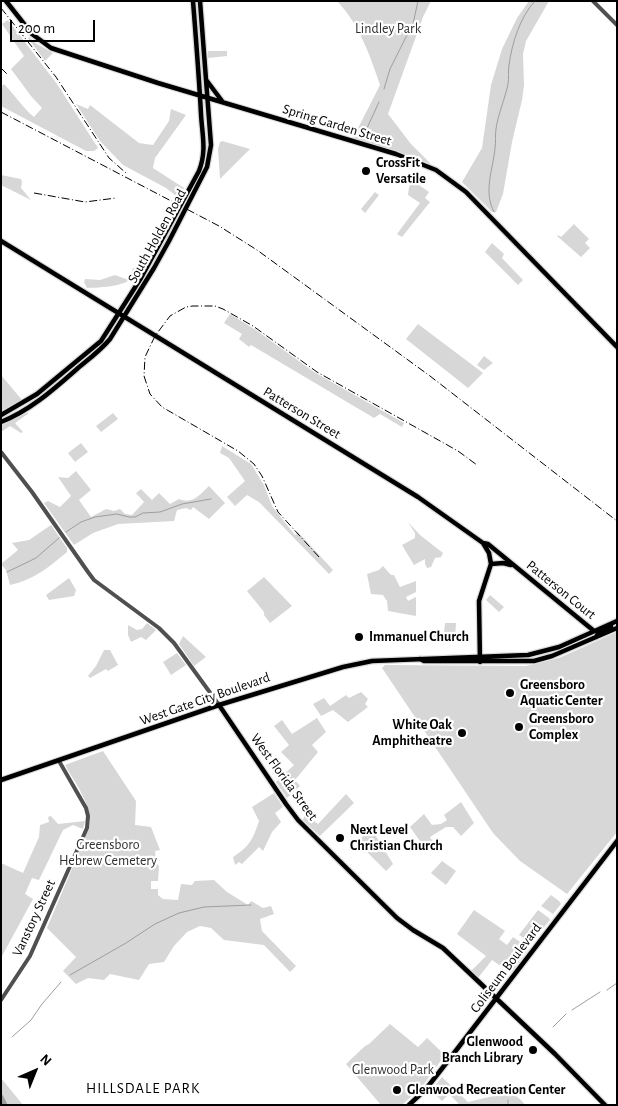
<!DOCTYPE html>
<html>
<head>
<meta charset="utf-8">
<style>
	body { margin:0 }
	#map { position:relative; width:618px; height:1106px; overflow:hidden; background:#fff; font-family:"Alegreya Sans",sans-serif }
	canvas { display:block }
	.frame { position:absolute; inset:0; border:2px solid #000; pointer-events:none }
	.north { position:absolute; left:10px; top:1046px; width:50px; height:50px; -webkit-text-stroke:4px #fff; paint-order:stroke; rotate:44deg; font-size:14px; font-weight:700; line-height:20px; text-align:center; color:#000 }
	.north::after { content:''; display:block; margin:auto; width:18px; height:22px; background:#000; clip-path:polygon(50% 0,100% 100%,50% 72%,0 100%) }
	.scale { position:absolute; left:10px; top:20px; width:85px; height:22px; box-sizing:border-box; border:2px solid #000; border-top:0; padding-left:6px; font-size:15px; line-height:18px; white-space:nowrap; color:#000; -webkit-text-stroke:4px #fff; paint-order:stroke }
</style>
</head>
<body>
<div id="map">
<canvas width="618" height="1106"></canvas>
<div class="frame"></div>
<div class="north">N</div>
<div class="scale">200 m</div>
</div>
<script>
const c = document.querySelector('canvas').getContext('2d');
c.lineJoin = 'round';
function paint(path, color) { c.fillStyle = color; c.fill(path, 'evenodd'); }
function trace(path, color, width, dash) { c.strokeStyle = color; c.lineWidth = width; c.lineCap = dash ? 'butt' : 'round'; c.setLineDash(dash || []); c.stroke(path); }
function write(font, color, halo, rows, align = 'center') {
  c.font = font + ' "Alegreya Sans",sans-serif'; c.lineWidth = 4.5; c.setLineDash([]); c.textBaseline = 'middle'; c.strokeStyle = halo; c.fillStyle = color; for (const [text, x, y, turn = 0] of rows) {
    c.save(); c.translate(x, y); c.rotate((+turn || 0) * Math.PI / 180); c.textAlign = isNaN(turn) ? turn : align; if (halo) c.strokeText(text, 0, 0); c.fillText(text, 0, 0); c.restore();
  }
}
const green = new Path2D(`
	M337 1H431L423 17 388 114 411 144 430 163V164L409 156 353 138 380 85C370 55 359 24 337 1Z
	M529 1H549L526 41 523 54 524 85 522 100 512 142 503 194 496 212H492L462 182 482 148 491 85 502 49 517 18Z
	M8 20 57 84 98 148 94 151H86L1 106V87L4 84C15 95 22 107 34 117L42 108 31 96 11 69 24 56 2 24Z
	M29 37 37 44 53 53 45 61 28 38Z
	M208 51H227V56L208 58Z
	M76 104 88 109 90 105 139 143 153 145 169 121 171 109 186 115 155 158 153 168 184 188 179 198 166 188 123 165 100 141Z
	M222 141 250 149 220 179 218 149 220 142Z
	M1 175 21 179 22 182 21 188 31 200 1 185Z
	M413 181 429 192 425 198 430 202 402 237 397 234 420 203 408 195 409 187Z
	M375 192 379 195 365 213 361 209Z
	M574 224 589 239 585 243 590 248 581 257 557 236 558 235 561 237Z
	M492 243 504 254 502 258 523 280 518 285 485 252Z
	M143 267C132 287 107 287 87 288L84 282 85 279 100 280 115 275 126 279 130 277 133 268Z
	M230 314 256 330 314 372 404 423 402 427 380 414 374 418 251 345 249 347 239 339 242 334 224 323Z
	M418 324 483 373 468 388 406 339Z
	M484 356 493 363 484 370 477 365Z
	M1 375 22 400 1 411Z
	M25 413H29L15 423 23 432 21 433 10 426 1 432V426Z
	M113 413 118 419 101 432 96 426Z
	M81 443 88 452 75 462 68 453Z
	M222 446 251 464 264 485 272 506 295 535 298 532 333 570 329 574 259 502 247 495 235 506 227 497 245 481 229 458 220 453Z
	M76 471 91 490 79 500 91 517 106 509 114 511 120 509 125 514 132 515 144 502 136 493 141 489 152 500 159 493 170 504 179 499C193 505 200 494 209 486L225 503 209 519 193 507 191 510 186 508 177 510 174 521 118 524 93 533 74 545 44 503 48 501 60 507 71 496 58 477 68 478Z
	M408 522 420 535 443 553 441 557 435 558 431 567 427 568 425 564V559L414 565 402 545 415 538V533Z
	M51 525 67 548V552C49 567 34 580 10 585L6 570 1 564 18 550 12 543 29 540Z
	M383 566 391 575H394L400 587 416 581V592L406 597 408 601 416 597V616L388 611 387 601 383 595 371 594 367 574 379 570Z
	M264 577 292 606 270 623 264 615V612L247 591Z
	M69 578 76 590 74 596 49 600 46 595Z
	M490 595 504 607 499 612 486 600Z
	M147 623 156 630 146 640 141 637 131 642 128 635V625L137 630 142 629Z
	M445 623H456L455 640H433L432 633H444Z
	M617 632V832L567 894 520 861 493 833 382 668 385 665 526 666 559 658Z
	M183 636 206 657 194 666 179 644Z
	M104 650H110L118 665 108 671 106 669 90 678 88 676 96 666Z
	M177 653 186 665 171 675 163 662Z
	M361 692 368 699 365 704 368 707 348 722 333 710 321 716 313 704 324 698 330 706 346 695 349 698Z
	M317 718 326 732 312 745 318 752 295 780 300 786 287 798 276 782 294 765 281 752 289 745 274 726 282 720 292 734Z
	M103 751 136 801 135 825 151 827 160 850 155 851 156 862 159 866 158 881H151V889H158V895L163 899 178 900 181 884 192 885 195 881 214 880 227 892 248 905 251 901 263 908 271 906 274 914 260 919 262 931 296 966 290 972 264 945 224 940 211 928 200 926 187 932 174 946 164 962 149 964 139 980 110 974 104 980 88 978 76 984 63 971 76 957 47 928 89 828C93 805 76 785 65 765Z
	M274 793 283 807 275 813 281 822 272 832 263 851 259 847 242 864 239 862 235 865 233 857C250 846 253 839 259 821L252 807Z
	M346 794 354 803 320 836 303 820 305 814 318 824Z
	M461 802 474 823 461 836 453 827H446L430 837 435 845 427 851 410 827 424 814 432 825 441 824 447 820 444 815Z
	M51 816 58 824 85 821 83 829 73 825 63 830 39 880 32 878 25 894 33 899 1 958V863L23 873 39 837 40 825 49 822 48 817Z
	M371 828 393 864 386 871 357 842Z
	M442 861 456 871 446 885 431 873Z
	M551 895 559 901 561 904 553 914 541 906Z
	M474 910 505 931 499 939 507 945 513 937 529 948 511 973 492 960 478 978 471 971 486 956 457 934Z
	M538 910 549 918 550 920 531 943 519 935Z
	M390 1024 418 1047 427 1038 445 1055 424 1084 402 1105H381L346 1064 365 1046 369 1044Z
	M442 1077 468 1102 506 1093 514 1094 524 1103 523 1105H460L449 1094 442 1101 433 1092 432 1089Z
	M1 1078 23 1105H1Z`);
const stream = new Path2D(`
	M413 24 418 1
	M384 89 390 69 408 33
	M362 139 379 102
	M494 212C483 191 493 170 495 148 496 142 495 135 496 129 498 114 505 99 508 84 509 78 508 71 509 65 512 43 520 17 535 1
	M66 532 81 522 95 517 117 514 129 517H135L143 513 160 512 182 504 211 499
	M7 572 36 558 59 538
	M70 975 126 943 155 924 179 913 204 907 251 905
	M607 990 617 983
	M572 1010 600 992
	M553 1027 566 1014
	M12 1037 31 1020 42 1004 61 982
	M508 1100V1105`);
const river = new Path2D(`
	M1 1097 5 1105`);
const minor = new Path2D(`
	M593 1 617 25
	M1 452 32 492 88 572 94 580 159 628 174 643 219 705
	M1 1000 30 956 87 828 88 816 86 808 59 761`);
const major = new Path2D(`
	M6 1 32 34 51 48 158 83 396 154 436 170 466 192 617 347
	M207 81 222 101
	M1 241 418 497 483 543 489 553 491 564 479 601 480 662
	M1 415 37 394 101 341 141 278 199 171C207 151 202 134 201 114 199 76 196 39 193 1
	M1 422C31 410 54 389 78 368 89 359 101 350 110 339L154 268 169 241 207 167 211 145 200 1
	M483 543 488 544 594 631
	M491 564 503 563 511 565
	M596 637 599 632 611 626
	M420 659 424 661H534L552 656 617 628
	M219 705 286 804 298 820 397 918 413 930 443 948 555 1054 605 1105
	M1 780 219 705 343 667 372 661 528 655 559 647 617 621
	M409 1105 426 1089 451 1057 617 841`);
const rail = new Path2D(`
	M1 8 56 77 109 158 126 173
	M1 68 7 74
	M1 112 219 226 257 250 430 376 617 521
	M34 193 85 202 116 198
	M319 557 278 512 262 476 254 464 238 451 162 407 150 394 144 376 145 357 155 336 170 316 186 307 193 306H215L223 309 253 326 317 372 458 451 477 465`);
const markers = [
	[366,171,5,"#000"],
	[359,637,5,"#000"],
	[510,693,5,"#000"],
	[519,727,5,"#000"],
	[462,733,5,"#000"],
	[340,838,5,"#000"],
	[533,1050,5,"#000"],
	[397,1090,5,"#000"]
];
const parkNames = [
	["Lindley Park",388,29],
	["Greensboro",108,845],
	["Hebrew Cemetery",108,861],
	["Glenwood Park",393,1070]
];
const streetNames = [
	["Spring Garden Street",337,125,17],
	["South Holden Road",157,236,-61],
	["Patterson Street",302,413,31],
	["Patterson Court",561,590,39],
	["West Gate City Boulevard",205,699,-19],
	["West Florida Street",284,777,54],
	["Vanstory Street",34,918,-65],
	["Coliseum Boulevard",506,968,-53]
];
const poiNames = [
	["CrossFit",376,163],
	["Versatile",376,179],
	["Immanuel Church",369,637],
	["Greensboro",520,685],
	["Aquatic Center",520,701],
	["Greensboro",529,719],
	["Complex",529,735],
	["White Oak",452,725,"right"],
	["Amphitheatre",452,741,"right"],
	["Next Level",350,830],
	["Christian Church",350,846],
	["Glenwood",523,1042,"right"],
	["Branch Library",523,1058,"right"],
	["Glenwood Recreation Center",407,1090]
];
const neighbourhoodNames = [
	["HILLSDALE PARK",143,1088]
];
paint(green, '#d7d7d7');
trace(stream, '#9e9e9e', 1);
trace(river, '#9e9e9e', 5);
trace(major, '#dbdbdb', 7);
trace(minor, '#505050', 4);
trace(major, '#000', 4.5);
trace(rail, '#000', 1, [8, 2.5, 1, 2.5]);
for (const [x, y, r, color] of markers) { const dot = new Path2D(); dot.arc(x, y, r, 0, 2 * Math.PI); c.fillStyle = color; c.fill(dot); trace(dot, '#fff', 2); }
write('14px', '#2e2e2e', '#fff', parkNames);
write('14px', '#000', '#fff', streetNames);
write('bold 14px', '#000', '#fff', poiNames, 'left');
c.letterSpacing = '1px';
write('15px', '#000', '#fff', neighbourhoodNames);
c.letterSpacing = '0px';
</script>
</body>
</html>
